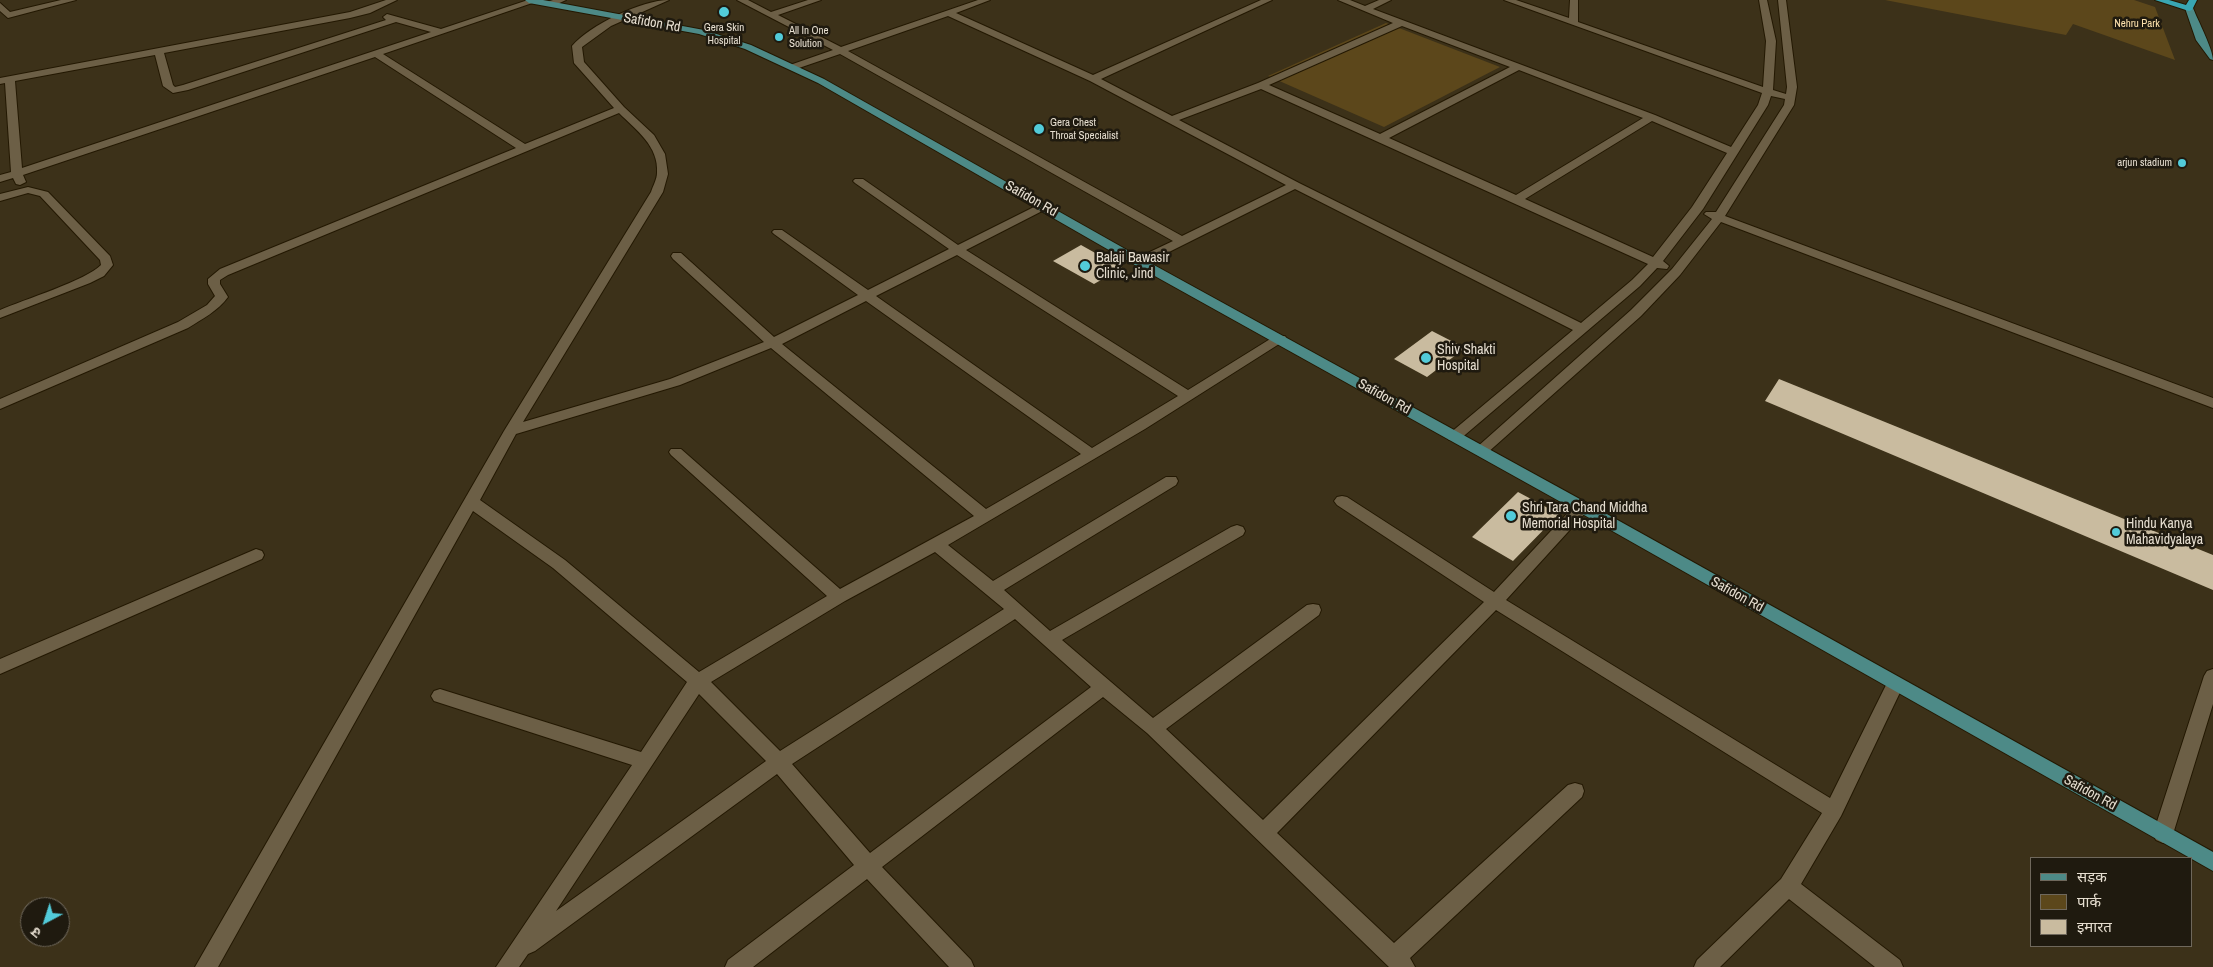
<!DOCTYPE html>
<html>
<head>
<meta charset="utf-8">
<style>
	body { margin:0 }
	#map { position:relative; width:2213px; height:967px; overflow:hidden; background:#3c3119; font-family:"Archivo Narrow","Noto Sans Devanagari",sans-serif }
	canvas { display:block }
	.legend { position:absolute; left:2030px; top:857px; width:162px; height:90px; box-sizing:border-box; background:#1f1a0f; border:1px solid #6f685c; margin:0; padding:6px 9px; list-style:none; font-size:15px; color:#e6ded0 }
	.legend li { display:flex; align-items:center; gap:10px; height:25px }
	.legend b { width:25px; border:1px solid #6f685c }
	.north { position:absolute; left:20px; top:897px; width:50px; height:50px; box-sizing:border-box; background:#1f1a0f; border:1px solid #6f685c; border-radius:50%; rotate:220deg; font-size:14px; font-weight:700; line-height:20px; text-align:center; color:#e6ded0 }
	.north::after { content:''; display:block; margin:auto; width:18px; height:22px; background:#52cbd9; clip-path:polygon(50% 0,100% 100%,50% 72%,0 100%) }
</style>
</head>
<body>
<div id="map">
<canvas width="2213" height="967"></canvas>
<ul class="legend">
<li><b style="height:6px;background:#4d8a87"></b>सड़क</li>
<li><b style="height:14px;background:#5c471b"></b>पार्क</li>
<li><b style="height:14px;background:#c9bb9f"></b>इमारत</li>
</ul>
<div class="north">उ</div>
</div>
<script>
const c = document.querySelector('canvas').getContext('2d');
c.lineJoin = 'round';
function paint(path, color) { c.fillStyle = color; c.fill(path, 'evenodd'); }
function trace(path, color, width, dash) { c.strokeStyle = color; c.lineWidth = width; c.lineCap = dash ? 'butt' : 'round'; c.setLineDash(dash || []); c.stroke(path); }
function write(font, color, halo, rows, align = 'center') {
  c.font = font + ' "Archivo Narrow",sans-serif'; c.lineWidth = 5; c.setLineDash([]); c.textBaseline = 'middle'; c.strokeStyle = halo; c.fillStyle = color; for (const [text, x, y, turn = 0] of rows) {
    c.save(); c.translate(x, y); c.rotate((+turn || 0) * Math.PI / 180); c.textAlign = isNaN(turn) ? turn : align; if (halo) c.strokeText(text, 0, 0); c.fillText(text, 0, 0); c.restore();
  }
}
const green = new Path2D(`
	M1885 0H2134L2155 7 2175 60 2073 24 2066 35Z
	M1386 23 1500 67 1384 127 1268 76Z`);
const building = new Path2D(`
	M1081 245 1122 268 1094 284 1053 261Z
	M1432 331 1465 348 1427 377 1394 359Z
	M1779 379 2213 555V590L1765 401Z
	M1518 492 1559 514 1513 561 1472 537Z`);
const minor = new Path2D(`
	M61 0H76L8 18 0 11V3L10 12Z
	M386 0H397L370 13 350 18 164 53 173 85 175 87 183 85 386 20 383 17 387 14 441 29 528 0H541L383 54 525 144 614 108 574 63 572 46C590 25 642 0 669 0L611 26 582 47 584 62 624 107 654 135 665 154 668 174 663 192 523 422 670 379 764 342 673 259 671 256 673 253H681L774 337 858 295 774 234 772 232 774 230H782L868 290 949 249 855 183 853 181 855 179H863L958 245 1040 204H1048L1050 206 1048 208 966 250 1188 390 1275 336H1285L1287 339 1145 429 948 545 993 581 1166 477H1176L1178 481 1176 485 1004 590 1050 631 1231 527 1237 525 1243 527 1245 531 1243 535 1062 640 1153 718 1307 605 1313 604 1319 605 1321 610 1319 615 1166 729 1263 820 1484 602 1337 505 1334 501 1337 497 1342 496 1347 497 1494 592 1577 503 1582 502 1587 503 1590 507 1587 511 1506 600 1830 798 1889 679 1895 677 1901 679 1904 684 1841 816 1801 884 1900 960 1903 967H1875L1789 899 1720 967H1694L1697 960 1781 879 1822 813 1496 610 1277 833 1394 943 1568 785 1575 783 1582 785 1584 791 1582 797 1410 958 1415 967H1389L1147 733 1103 697 882 867 971 960 974 967H949L867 879 753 967H725L728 960 854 865 777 774 535 951 528 954 519 967H496L632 765 434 701 431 696 434 691 440 689 641 752 687 682 553 568 473 511 218 967H195L504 431 651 192C653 186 657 179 657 173 659 146 636 130 619 113L228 275 220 280V284L228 297C218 311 202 319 188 328L0 409V399L178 322 207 305 215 296 208 284V279L220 269 516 148 375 57 23 175 26 182 20 185 16 184 13 178 0 182V175L11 172 5 83 0 84V78L350 12ZM396 22 431 32 22 168 15 81 155 55 163 86 173 93 188 90ZM957 255 1178 396 1092 448 876 296ZM866 301 1081 454 986 509 782 344ZM771 348 974 516 840 589 681 449H671L669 452 671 455 827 596 699 672 565 560 480 500 516 434 680 385ZM935 552 1004 609 780 751 711 682 845 601ZM1015 619 1091 687 870 853 792 764ZM699 694 766 761 556 911Z
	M553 0H566L553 6H547V2Z
	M737 0H748L771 12 808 0H821L778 15 841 47 978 0H990L956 13 1093 75 1261 0H1272L1101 79 1172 116 1258 83 1393 23 1338 0H1350L1365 6 1379 0H1391L1373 9 1655 115 1731 147 1758 105 1762 93 1504 0H1516L1569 18 1570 0H1578V22L1763 87 1766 41 1759 0H1767L1776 41 1773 90 1786 94 1787 87 1778 0H1786L1797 87 1794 105 1725 216 2213 398V408L1721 222 1680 275 1641 316 1486 454H1476L1474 451 1476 448 1631 310 1672 269 1712 219 1704 214 1706 212H1716L1784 105 1785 99 1771 96 1768 105 1703 209 1663 261 1669 266 1667 269 1657 268 1640 286 1459 440H1449L1447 437 1449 434 1573 330 1295 189 1143 265H1135L1133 262 1135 259 1173 241 840 54 796 69H790V65L833 50ZM948 16 1090 81 1286 185 1182 236 848 51ZM1402 26 1510 67 1380 134 1269 85ZM1519 70 1643 118 1516 195 1389 138ZM1261 89 1648 264 1632 280 1581 323 1299 183 1179 120ZM1652 121 1727 153 1692 207 1653 257 1525 199Z
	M28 187 48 192 110 256 113 265 104 276 90 283 0 318V310C23 300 87 280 101 265L100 260 40 196 28 193 0 201V194Z
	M256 549 262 551 264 555 262 559 0 674V659Z
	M2213 669V704L2173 834 2170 840 2163 843 2156 840 2153 834 2204 676 2207 671Z`);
const major = new Path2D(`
	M525 0H543L704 30 751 45 824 79 1143 259 1587 503 2213 852V871L1577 511 1135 265 818 83 745 49 699 34 529 3Z
	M2189 5 2193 8C2198 21 2213 49 2213 60L2210 59 2196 40 2185 8Z`);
const highway = new Path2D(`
	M2155 0H2169L2186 5 2189 0H2197L2192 10 2189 11Z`);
const markers = [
	[724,12,6,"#52cbd9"],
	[779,37,5,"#52cbd9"],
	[1039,129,6,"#52cbd9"],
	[2182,163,5,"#52cbd9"],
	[1085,266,6,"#52cbd9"],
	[1426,358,6,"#52cbd9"],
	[1511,516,6,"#52cbd9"],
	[2116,532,5,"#52cbd9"]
];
const farParknames = [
	["Nehru Park",2137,24]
];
const farPoinames = [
	["Gera Skin",724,28,"center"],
	["Hospital",724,41,"center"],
	["All In One",789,31],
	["Solution",789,44],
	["Gera Chest",1050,123],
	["Throat Specialist",1050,136],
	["arjun stadium",2172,163,"right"]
];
const streetNames = [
	["Safidon Rd",652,23,10],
	["Safidon Rd",1031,199,30],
	["Safidon Rd",1384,397,29],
	["Safidon Rd",1737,595,29],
	["Safidon Rd",2090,793,29]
];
const poiNames = [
	["Balaji Bawasir",1096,258],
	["Clinic, Jind",1096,274],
	["Shiv Shakti",1437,350],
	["Hospital",1437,366],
	["Shri Tara Chand Middha",1522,508],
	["Memorial Hospital",1522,524],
	["Hindu Kanya",2126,524],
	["Mahavidyalaya",2126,540]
];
paint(green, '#5c471b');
paint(building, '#c9bb9f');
trace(minor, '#231802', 2);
trace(major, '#231802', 2);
trace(highway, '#231802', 2);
paint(minor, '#6c5f46');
paint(major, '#4d8a87');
paint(highway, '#39a6b2');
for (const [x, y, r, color] of markers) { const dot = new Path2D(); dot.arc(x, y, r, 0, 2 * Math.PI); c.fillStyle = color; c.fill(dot); trace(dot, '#1f1a0f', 2); }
write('11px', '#fce0ac', '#1f1a0f', farParknames);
write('11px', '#e6ded0', '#1f1a0f', farPoinames, 'left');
write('14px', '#e6ded0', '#1f1a0f', streetNames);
write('14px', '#e6ded0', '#1f1a0f', poiNames, 'left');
</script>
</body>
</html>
